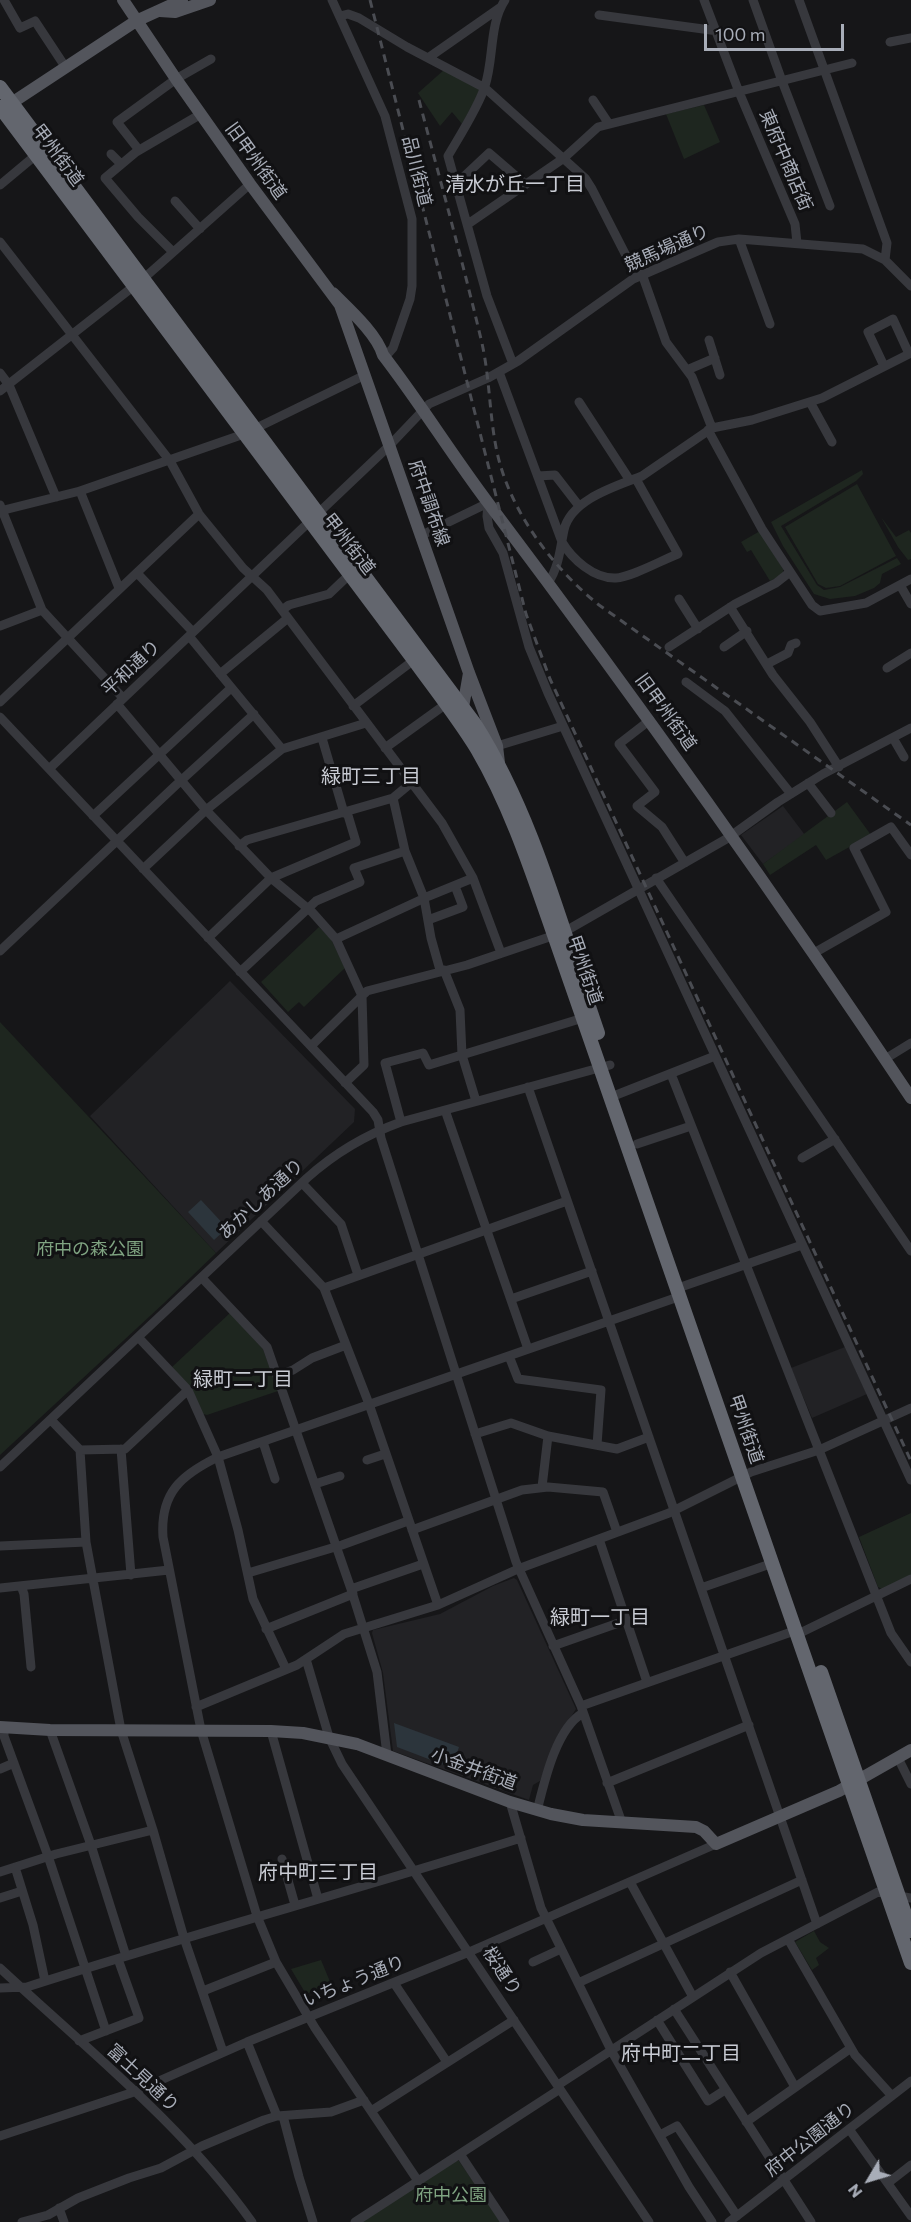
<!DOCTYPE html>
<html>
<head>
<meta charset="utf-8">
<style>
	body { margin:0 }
	#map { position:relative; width:911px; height:2222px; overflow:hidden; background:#161618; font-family:Commissioner,sans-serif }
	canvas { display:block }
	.north { position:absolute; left:839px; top:2150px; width:60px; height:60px; -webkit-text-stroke:4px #111113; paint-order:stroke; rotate:232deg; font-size:16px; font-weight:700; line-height:24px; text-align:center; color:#a8adb8 }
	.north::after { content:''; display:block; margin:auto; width:21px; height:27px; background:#a8adb8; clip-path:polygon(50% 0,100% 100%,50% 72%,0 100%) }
	.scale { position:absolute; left:704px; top:24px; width:140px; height:27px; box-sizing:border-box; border:3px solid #a8adb8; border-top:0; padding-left:8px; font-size:18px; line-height:21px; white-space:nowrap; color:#a8adb8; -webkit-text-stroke:4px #111113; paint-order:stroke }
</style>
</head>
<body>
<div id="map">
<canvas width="911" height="2222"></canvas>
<div class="north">N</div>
<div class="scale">100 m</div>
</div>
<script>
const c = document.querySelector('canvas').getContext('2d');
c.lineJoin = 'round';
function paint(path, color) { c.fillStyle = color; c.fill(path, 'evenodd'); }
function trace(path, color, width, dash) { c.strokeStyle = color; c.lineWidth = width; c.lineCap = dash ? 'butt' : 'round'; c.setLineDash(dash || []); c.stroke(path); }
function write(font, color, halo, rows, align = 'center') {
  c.font = font + ' Commissioner,"Noto Sans JP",sans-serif'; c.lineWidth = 6; c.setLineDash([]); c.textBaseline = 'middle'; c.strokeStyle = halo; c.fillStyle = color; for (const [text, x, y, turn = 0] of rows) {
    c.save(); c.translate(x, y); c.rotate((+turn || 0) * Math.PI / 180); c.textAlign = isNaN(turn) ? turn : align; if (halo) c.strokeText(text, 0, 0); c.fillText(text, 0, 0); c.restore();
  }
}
const built = new Path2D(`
	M783 806 805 835 763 864 741 835Z
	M230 981 355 1109 354 1122 216 1253 90 1116Z
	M845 1347 867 1394 812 1418 791 1368Z
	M514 1578 517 1580 576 1709 554 1744 540 1781 533 1785 529 1800 393 1751 383 1673 372 1633 373 1630 440 1614 493 1586Z`);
const green = new Path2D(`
	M445 69 479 88 480 91 462 124 452 112 440 126 418 93Z
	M704 105 720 142 684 159 666 114Z
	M862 470 863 474 856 481 781 526 817 585 824 590 840 587 897 558 901 564 882 574 880 583 874 588 855 596 830 599 814 594 783 546 771 522Z
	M857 484 896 556 840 586 826 588 818 584 785 527Z
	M881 517 896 537 909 530 911 533V559L908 560 898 547Z
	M760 531 783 569V574L770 581 751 550 747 552 741 542Z
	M847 802 871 835 826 860 816 845 770 875 763 864Z
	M319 927 331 939 345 968 304 1007 299 1002 288 1012 261 982Z
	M0 1022 216 1253 164 1303 0 1455Z
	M230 1313 263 1349 278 1391 207 1415 203 1414 172 1367Z
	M911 1513V1575L882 1589 878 1587 859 1537Z
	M814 1931 820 1942 829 1948 816 1958 819 1965 812 1970 795 1942Z
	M321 1960 331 1984 306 1994 291 1969Z
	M456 2161H459L501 2222H360Z`);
const water = new Path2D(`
	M201 1200 227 1228 214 1240 188 1212Z
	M394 1723 459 1747 452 1768 397 1747Z`);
const minor = new Path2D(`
	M4 0 20 28 35 21 66 68
	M332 0 385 116 412 219V286L410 299 393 348 385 357
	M505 0C489 24 494 59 485 86 479 106 459 137 448 156L487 296 513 364
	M704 0 739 92 795 224 797 243
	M753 0 782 81 830 206
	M799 0 887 243 885 260
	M599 15 718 31
	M340 16 348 14 359 18 407 47 485 88 585 178 592 189 637 277
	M890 42 911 38
	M428 58 501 7
	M593 100 609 124
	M139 150 117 122 176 79 211 59
	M111 154 121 164
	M456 184 489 153 525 184
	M0 185 36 155
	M175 201 200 229
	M468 224 564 158 598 127 852 63
	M739 239 770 324
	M0 242 170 461 199 514 243 568 267 590 442 823 473 878 501 953
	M173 252 138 217 105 178 136 152 201 114
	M642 274 666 342 692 377 712 428
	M143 279 250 184
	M709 340 720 375
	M884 366 868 332 893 319 909 354
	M687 370 715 358
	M499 372 562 542C572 559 594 579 616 578 632 577 662 560 678 554L636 479
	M0 373 9 385 56 497
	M0 391 134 286
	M579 402 629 479
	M810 402 832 442
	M708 430 762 529 812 605 820 611 866 603 911 579
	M538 476 555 475 579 506
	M80 491 119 588
	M0 505 42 610 123 698
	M0 513 4 510 80 491 244 434 365 375
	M422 535 488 503 487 516 489 528 503 553 529 647 548 693 911 1480
	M137 573 193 632
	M548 583C559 567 560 549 564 530 571 499 617 486 642 476L712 428 752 420 822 398 911 353
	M900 585 911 604
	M679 599 698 629
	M730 607 773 675 810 722 839 767
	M282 610 289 605 329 594 350 574
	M0 626 42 610
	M189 636 282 749
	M669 647 735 604 776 583 790 572
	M724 647 747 631
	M767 664 788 653 791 645 796 643
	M887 668 911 653
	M220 674 288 618
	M686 682 725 711 791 794
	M0 702 199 514
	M117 704 206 810 271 878 312 912 336 939 362 996 364 1065 345 1083
	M353 706 414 660
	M0 717 373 1112 378 1120 381 1138 516 1562 581 1706 622 1823
	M650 720 619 744 655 792 637 806 662 827 685 863
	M322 738 344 813
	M893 738 904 757
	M497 746 563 726
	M385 748 446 704
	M49 769 390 445 429 404 488 378 518 361 633 279 718 242 739 239 863 249 885 260 911 286
	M808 783 831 813
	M393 798 405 851 424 898 431 938 440 970
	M93 816 231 688
	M239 846 247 840 393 798 411 783
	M143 869 206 810 282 749 366 723
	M656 878 911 1251
	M428 920 463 907 455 886
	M208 938 271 878 356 842 347 812
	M336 939 429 896 473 878
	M0 951 175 786 254 714
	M814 953 886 912 854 848 891 827 911 855
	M444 970 460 1010 462 1055 476 1101
	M240 972 316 901 360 882 354 868 405 851
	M311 1046 367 991 467 965 564 932 728 838 778 802 823 774 911 728
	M885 1059 911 1043
	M671 1074 891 1633 911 1662
	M528 1087 817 1924
	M611 1097 715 1056
	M445 1110 528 1349
	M401 1122 385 1063 423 1053 429 1065 583 1018
	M637 1144 691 1126
	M802 1158 835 1139
	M302 1183 341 1224 358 1275
	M261 1221 324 1288 369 1404 438 1605
	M202 1278 267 1347 351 1589 377 1672 387 1755
	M324 1288 567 1201
	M678 1288 802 1245
	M511 1299 592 1271
	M138 1337 188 1390 218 1457 238 1530 253 1599 286 1669
	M509 1356 518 1379 601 1390 597 1445
	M277 1376 293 1370 312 1358 346 1345
	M51 1420 80 1450 86 1542 121 1730 153 1830 184 1938 223 2052
	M475 1434 511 1423 548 1436 617 1449 649 1437
	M263 1442 275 1479
	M121 1449 131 1575
	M80 1450 125 1449 188 1390
	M367 1460 385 1454
	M0 1467 307 1178C336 1152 365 1135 401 1122L610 1065
	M315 1484 340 1476
	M542 1487 548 1436
	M412 1530 522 1490 548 1487 603 1492 617 1532
	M599 1539 647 1682
	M0 1546 86 1542
	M248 1573 342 1545 408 1521
	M21 1586 24 1594 31 1667
	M0 1588 169 1570
	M701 1588 773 1563
	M351 1589 423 1564
	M266 1629 353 1594
	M798 1634 911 1579
	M553 1646 627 1620
	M306 1659 329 1737 342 1764 649 2222
	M581 1706 797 1630
	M196 1707 297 1665 344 1634 438 1605 518 1569 669 1513 751 1472 819 1450 911 1408
	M4 1727V1736L48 1856 106 2031
	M50 1730 91 1845 126 1956
	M271 1731 318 1899
	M898 1758 911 1784
	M0 1769 14 1763
	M607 1783 749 1725
	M510 1802 541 1908 551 1928 611 2050 689 2187 712 2222
	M537 1811C544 1783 556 1728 583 1713
	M282 1859 295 1905
	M15 1867 33 1925 45 1981
	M0 1872 56 1854 153 1830
	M630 1882 693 1997
	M0 1898 22 1891
	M788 1939 855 2055 892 2096
	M533 1962 561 1949
	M0 1968C87 2049 183 2125 252 2222
	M730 1972 795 2087
	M394 1983 447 2062
	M578 1983 802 1880
	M0 1988 27 1987C191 1934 357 1890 521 1838
	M203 1991 276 1962
	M674 2009 811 2222
	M657 2020 708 2101 725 2090
	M79 2041 139 2018 118 1959
	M247 2042 277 2116
	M558 2085 761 1953 878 1892 911 1898
	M371 2111 315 2028 276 1962 257 1916 201 1730 163 1537C160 1493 181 1475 218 1457L681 1296
	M283 2116 299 2177 313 2222
	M746 2122 851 2048
	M849 2129 911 2216
	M660 2135 677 2126 737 2216
	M0 2136 134 2092 247 2042 469 1952 716 1844
	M460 2154 505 2222
	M418 2181 371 2111 514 2020
	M888 2183 911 2165
	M59 2208 64 2222
	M22 2222 48 2215 78 2198 129 2178 161 2168 202 2146 264 2120 277 2116 331 2112 364 2100
	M355 2222 560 2089
	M729 2222 911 2081`);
const major = new Path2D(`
	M123 0 176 79 250 184 340 305 469 673 497 746 499 763
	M160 11 175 12 210 0
	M4 108 136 21 182 0
	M333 293C349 309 377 334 383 355 420 403 452 455 489 504 635 698 776 895 911 1098
	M462 713 469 673
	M0 1727 50 1730 271 1731 303 1733 357 1744 510 1802 551 1814 583 1820 696 1827 704 1831 716 1844 839 1791 911 1750`);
const highway = new Path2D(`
	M0 87 475 724C534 817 562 930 598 1033
	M0 107 414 660C435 689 458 718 477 749 511 807 532 872 554 935L911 1963
	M821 1672 911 1931`);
const rail = new Path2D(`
	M370 0 526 614 550 679 911 1461
	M419 100C440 180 462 259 481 339 490 376 489 415 497 452 510 512 553 568 599 605L911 825`);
const streetNames = [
	["甲州街道",58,155,53],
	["東府中商店街",786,160,67],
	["旧甲州街道",256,161,54],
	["品川街道",417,171,76],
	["競馬場通り",667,248,-24],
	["府中調布線",429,503,71],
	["甲州街道",349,544,52],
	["平和通り",131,668,-43],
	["旧甲州街道",666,712,54],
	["甲州街道",585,970,71],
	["あかしあ通り",261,1199,-43],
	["甲州街道",746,1429,71],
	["小金井街道",474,1769,20],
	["桜通り",502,1971,57],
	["いちょう通り",354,1981,-22],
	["富士見通り",143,2078,43],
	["府中公園通り",810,2139,-38]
];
const parkNames = [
	["府中の森公園",90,1249],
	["府中公園",451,2195]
];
const neighbourhoodNames = [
	["清水が丘一丁目",515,184],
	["緑町三丁目",371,776],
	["緑町二丁目",243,1379],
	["緑町一丁目",600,1617],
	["府中町三丁目",318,1872],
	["府中町二丁目",681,2053]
];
paint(built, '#222225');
paint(green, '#1e261f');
paint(water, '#2c353c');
trace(minor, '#37383d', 9);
trace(major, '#53555c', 12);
trace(highway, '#63666e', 14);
trace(rail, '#4a4c52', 3, [8, 6]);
write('18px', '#a8adb8', '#111113', streetNames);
write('18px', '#7fa381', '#111113', parkNames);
write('20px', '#c9ccd4', '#111113', neighbourhoodNames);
</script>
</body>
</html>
